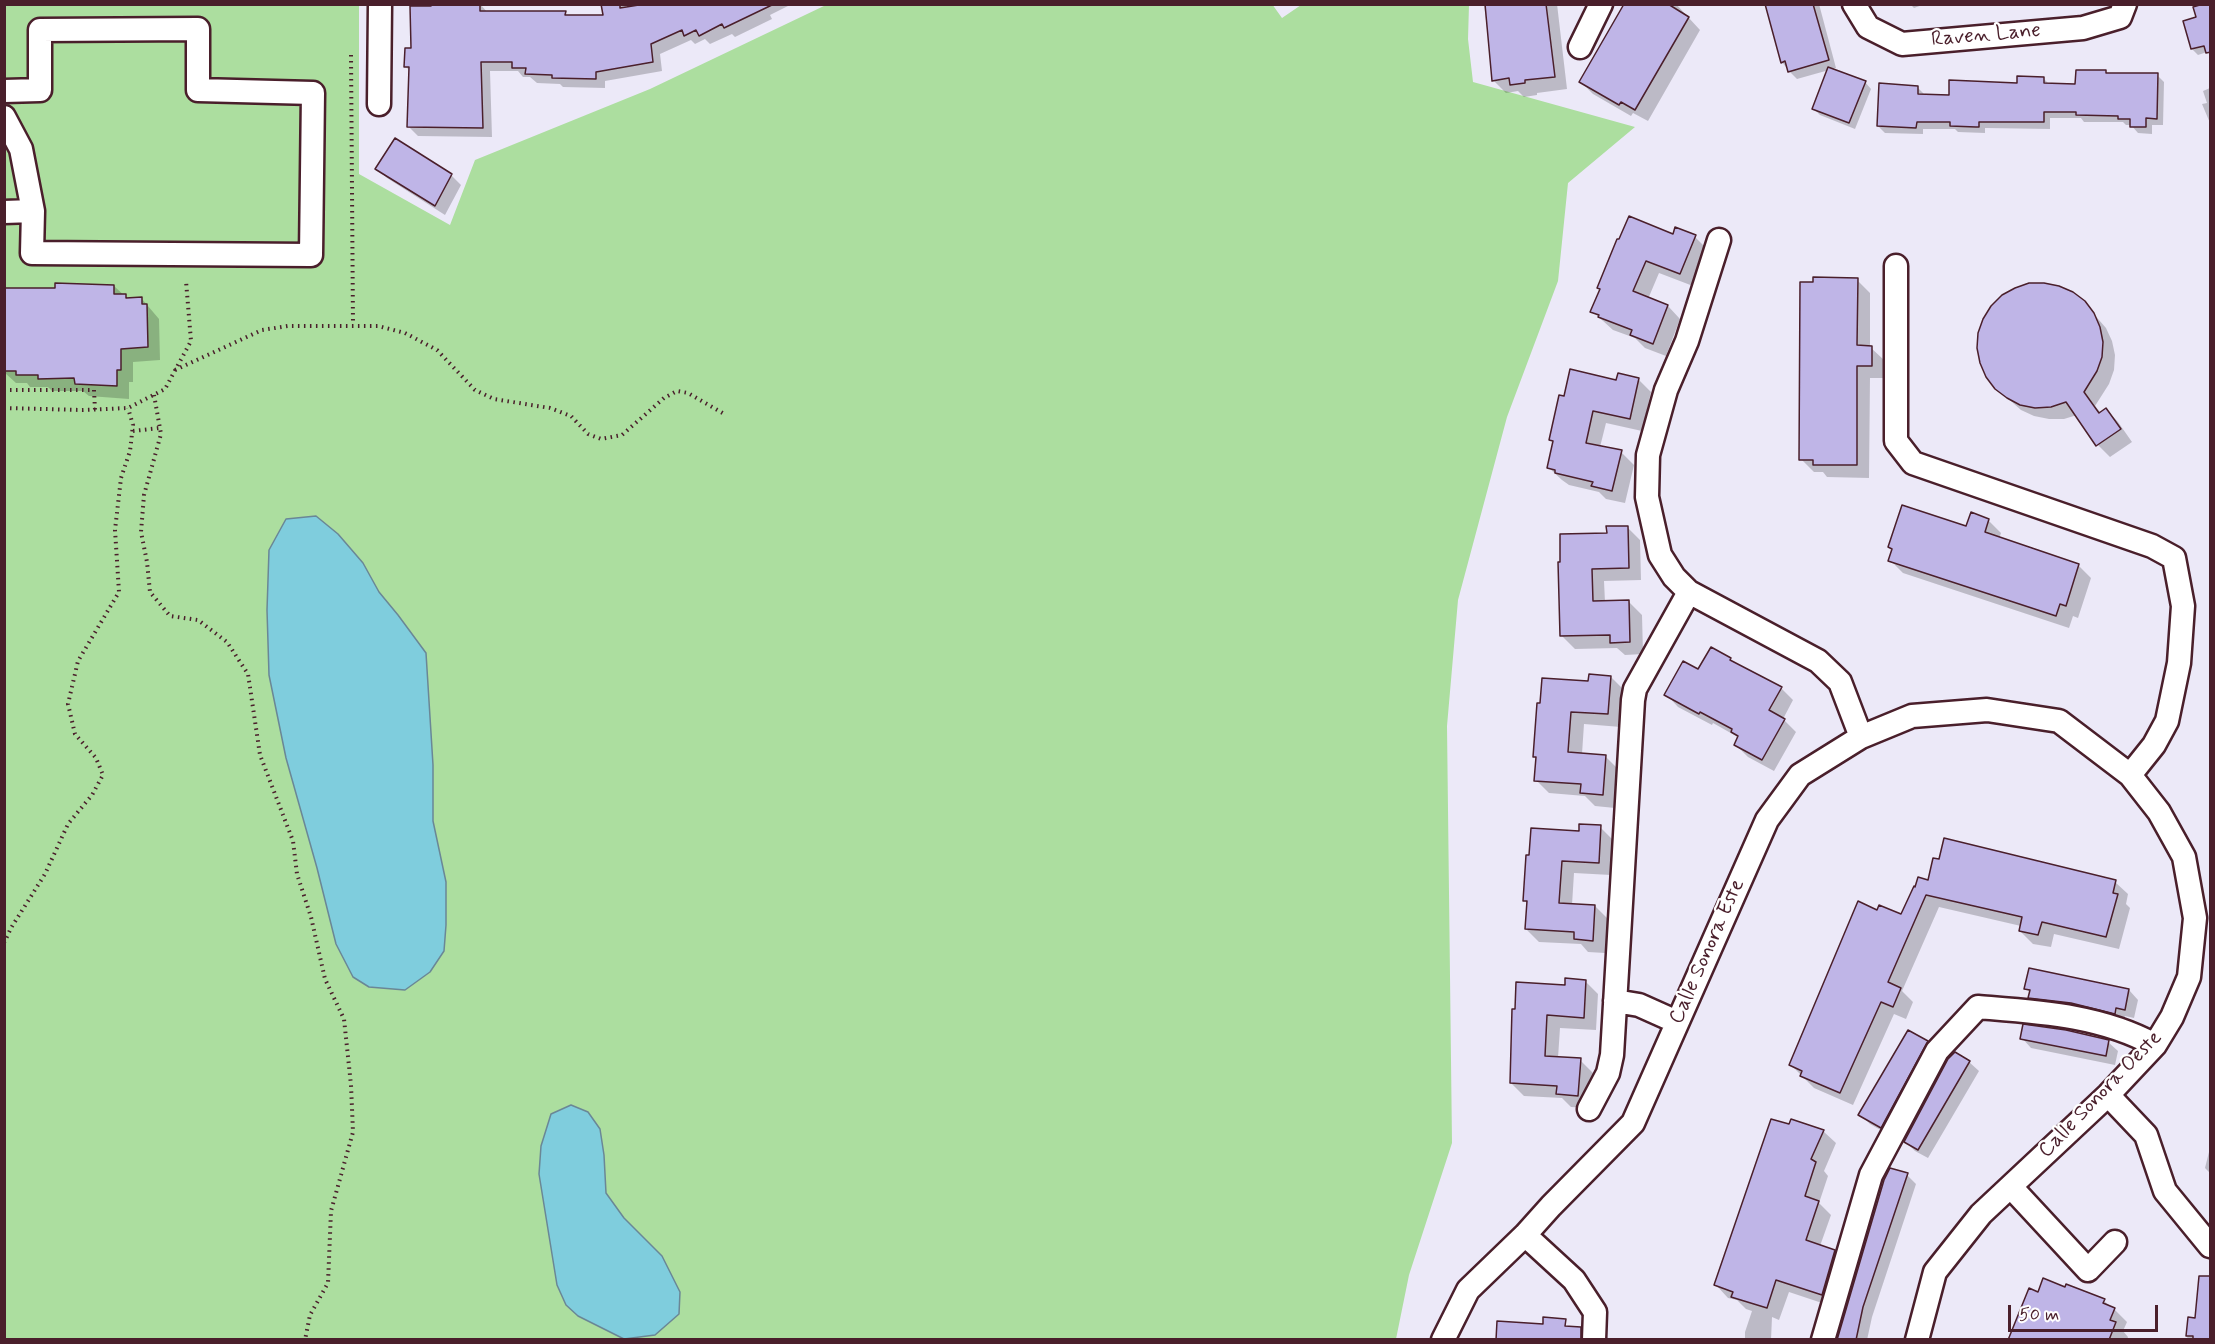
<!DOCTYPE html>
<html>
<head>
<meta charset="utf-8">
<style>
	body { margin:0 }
	#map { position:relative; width:2215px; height:1344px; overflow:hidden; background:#ece9f8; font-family:Mynerve,sans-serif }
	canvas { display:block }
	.frame { position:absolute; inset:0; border:6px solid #4a1f2b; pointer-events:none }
	.scale { position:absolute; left:2008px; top:1305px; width:150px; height:27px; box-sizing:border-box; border:3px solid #4a1f2b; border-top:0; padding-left:8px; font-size:18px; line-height:21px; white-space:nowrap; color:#4a1f2b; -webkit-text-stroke:4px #fff; paint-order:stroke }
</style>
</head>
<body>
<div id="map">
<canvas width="2215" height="1344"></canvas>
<div class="frame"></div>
<div class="scale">50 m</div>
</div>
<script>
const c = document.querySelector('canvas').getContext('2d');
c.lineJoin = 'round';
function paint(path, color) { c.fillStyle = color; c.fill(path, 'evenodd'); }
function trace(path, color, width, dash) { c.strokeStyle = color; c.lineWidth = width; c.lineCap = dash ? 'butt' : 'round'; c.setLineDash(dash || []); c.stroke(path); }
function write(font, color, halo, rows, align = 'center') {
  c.font = font + ' Mynerve,sans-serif'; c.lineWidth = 4.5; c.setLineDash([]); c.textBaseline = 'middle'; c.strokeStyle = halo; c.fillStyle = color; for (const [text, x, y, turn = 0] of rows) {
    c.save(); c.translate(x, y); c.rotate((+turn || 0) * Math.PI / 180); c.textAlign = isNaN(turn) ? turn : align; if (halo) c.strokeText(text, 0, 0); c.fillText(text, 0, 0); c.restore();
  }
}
const green = new Path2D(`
	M1272 4 1282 18 1301 5H1469L1468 39 1473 82 1635 127 1568 183 1558 281 1507 417 1458 600 1447 726 1452 1143 1409 1275 1396 1339 5 1340V5H359V174L450 225 475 160 650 89 826 5Z`);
const water = new Path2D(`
	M316 516 338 534 363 563 379 592 398 615 426 653 433 765V821L446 882V925L444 951 430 972 405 990 369 987 353 977 336 944 317 868 286 758 269 675 267 610 269 550 286 519Z
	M571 1105 588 1112 600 1129 604 1155 606 1193 624 1218 662 1256 680 1292 679 1314 655 1335 624 1339 578 1316 566 1305 557 1285 539 1174 541 1146 551 1114Z`);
const shadow = new Path2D(`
	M480 4 488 13H565L568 16 605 17 603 4H624L628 9 656 4H792L770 15 772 19 735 37 732 34 710 44 705 39 695 44 691 40 660 54 662 71 605 81V88L563 87 560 84 537 83 530 77H523L518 71H490L492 137 418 136 408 126 410 71 406 67 413 50Z
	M1484 4H1557L1567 89 1537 93V95L1524 97 1518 91 1506 93 1493 80Z
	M1625 4H1676L1700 30 1648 121 1633 113 1631 116 1593 94 1581 82Z
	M1767 4H1819L1836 68 1831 69 1865 82 1871 89 1855 129 1820 115 1814 109 1829 70 1797 79 1789 71 1782 62Z
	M1910 4H1925L1914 8Z
	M2194 4H2210V51L2198 55 2192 49 2197 18Z
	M2105 71 2108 74 2157 75 2164 82 2163 125H2152V134L2138 133 2131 125H2126L2123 122H2084L2081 118H2050V129L1985 128V133L1958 132 1955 129H1923V134L1885 133 1878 126 1918 88 1926 96H1951L2043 78 2050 85 2077 86Z
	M2210 88V123L2202 104 2207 103 2203 91Z
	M377 169 451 175 461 185 445 215 387 178Z
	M1673 236 1695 237 1708 250 1693 286 1659 273 1648 299 1668 306 1680 319 1666 356 1645 348 1635 338 1613 330 1592 311 1601 290 1599 288Z
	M1857 280 1870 293V347L1884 360V378H1870L1869 478 1827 477 1823 472H1814L1801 459Z
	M114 286 128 299H142L159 319 160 360 133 362V382H129V399L89 396 83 391H52L48 387H30L27 383H16L4 372V290Z
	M2084 303 2106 328 2112 341 2115 355 2114 370 2109 384 2095 406 2101 413 2106 409 2118 422 2132 442 2110 457 2098 445 2077 415 2064 419H2049L2034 416 2021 410 1996 388Z
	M1638 379 1651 392 1642 431 1606 423 1600 447 1621 452 1634 465 1625 503 1606 499 1599 492 1569 485 1562 480 1549 468 1554 443 1551 440 1565 398 1617 381Z
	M1988 520 2001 533 1999 539 2078 565 2091 578 2078 618 2073 616 2069 628 1903 573 1890 560 1893 551 1889 547 1967 528Z
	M1627 527 1640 540 1641 580 1604 581 1605 602H1629L1642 615 1643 654 1625 655 1617 648 1575 649 1562 636 1559 563 1608 534Z
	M1730 659 1735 665 1781 688 1793 700 1783 719 1796 732 1774 771 1748 757 1736 745 1739 739 1736 736 1713 723 1712 725 1678 707 1666 694 1699 671Z
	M1611 677 1624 690 1621 727 1584 724 1582 754 1605 756 1618 769 1615 808 1595 806 1585 796 1549 793 1536 780 1537 759 1534 756 1589 683Z
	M1600 827 1613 840 1611 875 1574 873 1572 905 1595 906 1608 919 1605 953 1588 952 1581 944 1539 942 1526 929 1528 904 1524 900 1580 833Z
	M1929 882H2115L2128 894 2126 904 2130 908 2119 949 2054 934 2051 947 2033 944 2020 931 2021 926 1939 907 1902 991 1913 1002 1906 1019 1894 1014 1853 1105 1814 1088 1791 1065 1878 912 1902 916Z
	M1585 981 1598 994 1596 1030 1560 1028 1558 1058 1580 1060 1593 1073 1590 1108 1571 1107 1562 1098 1524 1096 1511 1083 1513 1010 1566 986Z
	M2026 989 2129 990 2138 1000 2134 1018 2125 1016 2124 1022 2039 1007 2030 997 2031 993Z
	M2022 1038 2108 1042 2118 1051 2115 1065 2031 1048Z
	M1927 1043 1936 1052 1891 1136 1870 1124 1860 1114Z
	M1969 1062 1979 1071 1928 1158 1915 1151 1906 1142Z
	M1790 1126 1823 1131 1836 1143 1824 1171 1828 1176 1819 1203 1831 1215 1820 1246 1834 1251 1847 1264 1834 1307 1789 1292 1779 1320 1772 1317 1771 1340H1745V1332L1752 1311 1746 1309 1737 1300 1728 1298 1716 1285Z
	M2210 1148V1173L2205 1168Z
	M1907 1175 1916 1184 1872 1317 1867 1340H1839Z
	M2067 1286 2104 1301 2114 1309 2127 1322 2123 1331 2128 1337 2127 1340H2009L2039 1294 2066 1289Z
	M2189 1319H2196L2210 1340H2187Z`);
const building = new Path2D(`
	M431 4H480V11H566L565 15H603L601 4H620V8L645 4H774L724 28 722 24 699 36 696 30 684 36 682 30 651 44 653 62 596 72V79L552 78V75L525 74 526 68H512V62H481L483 128 407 127 409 67H404L405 48H411L410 6H431Z
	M1485 4H1546L1555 77 1525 80V83L1510 85 1509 78 1492 81Z
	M1624 4H1668L1689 17 1635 110 1621 102 1619 105 1579 82Z
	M1765 4H1813L1829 60 1788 72 1785 61 1781 63Z
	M2203 4H2211V52L2206 53 2204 46 2191 49 2183 21 2196 17 2193 7Z
	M1828 67 1866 81 1849 123 1812 109Z
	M2076 70H2106V73H2158L2157 119 2146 118V127H2130V119H2118V116L2076 115V112H2044V122H1979V127H1976L1950 126V122H1917L1916 128 1877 126 1879 83 1918 86V94L1949 95V80L2017 83V76L2044 77V83L2075 84Z
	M395 138 452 174 435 206 375 169Z
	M1629 216 1673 234 1675 227 1696 235 1680 274 1646 261 1633 291 1668 305 1653 344 1630 335 1632 330 1598 317 1599 315 1590 312 1600 289 1597 288 1617 239H1619Z
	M1813 277 1858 278 1857 345 1872 346V366H1857V465H1813V460H1799L1800 282H1813Z
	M55 283 114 285V294H126V298L142 297V304H147L148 347 121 349V370H117V386L75 384 74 378 38 379V375H16V371H4V288H55Z
	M2029 283H2044L2059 286 2073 292 2085 301 2094 313 2100 327 2103 342 2102 357 2097 371 2084 392 2099 413 2106 408 2121 429 2096 446 2066 402 2051 407 2035 408 2020 405 2007 398 1995 389 1986 377 1980 363 1977 348 1978 333 1983 319 1991 306 2002 295 2015 288Z
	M1570 369 1616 380 1618 373 1639 378 1630 419 1593 411 1586 443 1622 450 1612 491 1591 486 1593 482 1555 473V470L1547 468 1553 441 1549 440 1559 395 1564 396Z
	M1902 505 1966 526 1971 512 1989 519 1985 532 2079 564 2066 606 2060 604 2056 616 1888 561 1892 549 1888 547Z
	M1606 526H1628L1629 568 1592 569 1593 601 1629 600 1630 642 1610 643V635L1560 636 1558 562H1560V534L1607 533Z
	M1711 647 1731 658 1730 660 1782 687 1769 710 1785 719 1762 760 1734 745 1738 736 1731 732 1732 729 1700 712 1699 714 1664 695 1683 661 1698 669Z
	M1589 674 1611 676 1608 714 1571 712 1568 752 1606 755 1603 795 1580 793 1581 784 1534 781 1536 757H1533L1537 703H1540L1542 678 1588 681Z
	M1579 824 1601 825 1599 863 1562 861 1559 903 1595 905 1593 941 1574 939V932L1525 929 1527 901H1523L1526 855H1529L1531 828 1579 831Z
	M1944 838 2116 880 2113 893 2118 894 2106 937 2042 922 2038 935 2019 931 2022 917 1926 895 1888 982 1901 988 1893 1007 1881 1002 1840 1093 1800 1076 1802 1071 1789 1065 1858 901 1877 910 1879 905 1901 914 1914 886 1915 887 1918 877 1928 880 1933 858 1939 859Z
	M2029 968 2129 989 2125 1010 2116 1008 2115 1014 2071 1003 2028 998 2030 990 2024 989Z
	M1565 978 1586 980 1584 1018 1547 1015 1545 1056 1581 1058 1578 1096 1556 1094 1557 1086 1510 1083 1512 1009H1515L1516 982 1565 985Z
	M2023 1024 2066 1030 2109 1040 2106 1056 2020 1039Z
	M1908 1030 1928 1041 1881 1128 1858 1115Z
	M1955 1052 1970 1061 1918 1150 1904 1142 1948 1059Z
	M1771 1119 1789 1124 1791 1119 1824 1130 1811 1159 1816 1162 1805 1196 1819 1201 1806 1240 1835 1250 1822 1295 1776 1280 1767 1308 1731 1297 1733 1292 1714 1285Z
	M1890 1168 1908 1173 1863 1307 1856 1340H1837L1884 1180Z
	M2199 1276H2211V1340H2193V1336H2186L2188 1317 2195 1318Z
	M2043 1278 2065 1287 2066 1284 2105 1299 2103 1303 2115 1308 2110 1320 2116 1322 2109 1340H2008L2029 1288 2038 1292Z
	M1543 1317 1566 1319 1565 1326 1581 1327V1340H1496L1497 1321 1543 1324Z`);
const path = new Path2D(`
	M351 55 353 325
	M175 370 262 330 288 326H378L405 333 437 350 475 390 494 399 550 408 571 416 588 434 601 439 622 435 664 398 677 391 688 393 726 415
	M4 390H94L95 410
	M154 395 161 434 144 495 141 532 147 562 150 592 170 616 198 620 227 642 248 674 260 755 293 841 297 874 311 917 325 979 344 1019 351 1085 353 1132 331 1211 328 1283 310 1315 305 1340
	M4 408 82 410 128 408 165 389 191 341 186 281
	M133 431 160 428
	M4 943 11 928 45 874 68 824 92 795 103 775 96 758 75 734 68 704 78 661 119 592 115 530 121 478 130 451 133 425 128 408`);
const minor = new Path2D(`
	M1854 4 1868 27 1902 44 2083 28 2120 17 2125 4
	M1580 47 1601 4
	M4 91 40 90V30L198 29V90L313 93 311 255 32 253 33 211 21 149 4 117
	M379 104 380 4
	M4 212 33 211
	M1719 240 1687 341 1666 390 1648 455 1647 497 1660 555 1674 577 1689 592 1818 661 1840 682 1861 737
	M1896 266V441L1913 463 2152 546 2174 558 2183 606 2179 663 2167 721 2154 745 2130 775
	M1615 1001 1639 1005 1677 1022
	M2108 1095 2146 1135 2165 1191 2210 1246
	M1589 1109 1608 1073 1612 1055 1633 700 1635 689 1689 592
	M2011 1187 2088 1270 2115 1242
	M1525 1235 1574 1280 1595 1312 1594 1340
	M1443 1340 1468 1290 1525 1235 1551 1206 1633 1123 1767 820 1800 775 1861 737 1912 716 1987 710 2059 721 2130 775 2159 812 2184 857 2195 918 2189 977 2172 1017 2155 1045 2108 1095 1981 1214 1935 1272 1917 1340
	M1823 1340 1871 1175 1937 1051 1978 1007C2039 1012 2100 1015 2155 1045`);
const streetNames = [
	["Raven Lane",1986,36,-5],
	["Calle Sonora Este",1708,952,-66],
	["Calle Sonora Oeste",2101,1095,-46]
];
paint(green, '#acde9f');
paint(water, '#7fcddd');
trace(water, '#6a8796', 1.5);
paint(shadow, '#0003');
paint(building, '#bfb5e7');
trace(building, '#4a1f2b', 1.5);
trace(minor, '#4a1f2b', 27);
trace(path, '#4a1f2b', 4, [1.5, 4.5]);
trace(minor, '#fff', 22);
write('21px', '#4a1f2b', '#fff', streetNames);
</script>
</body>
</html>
